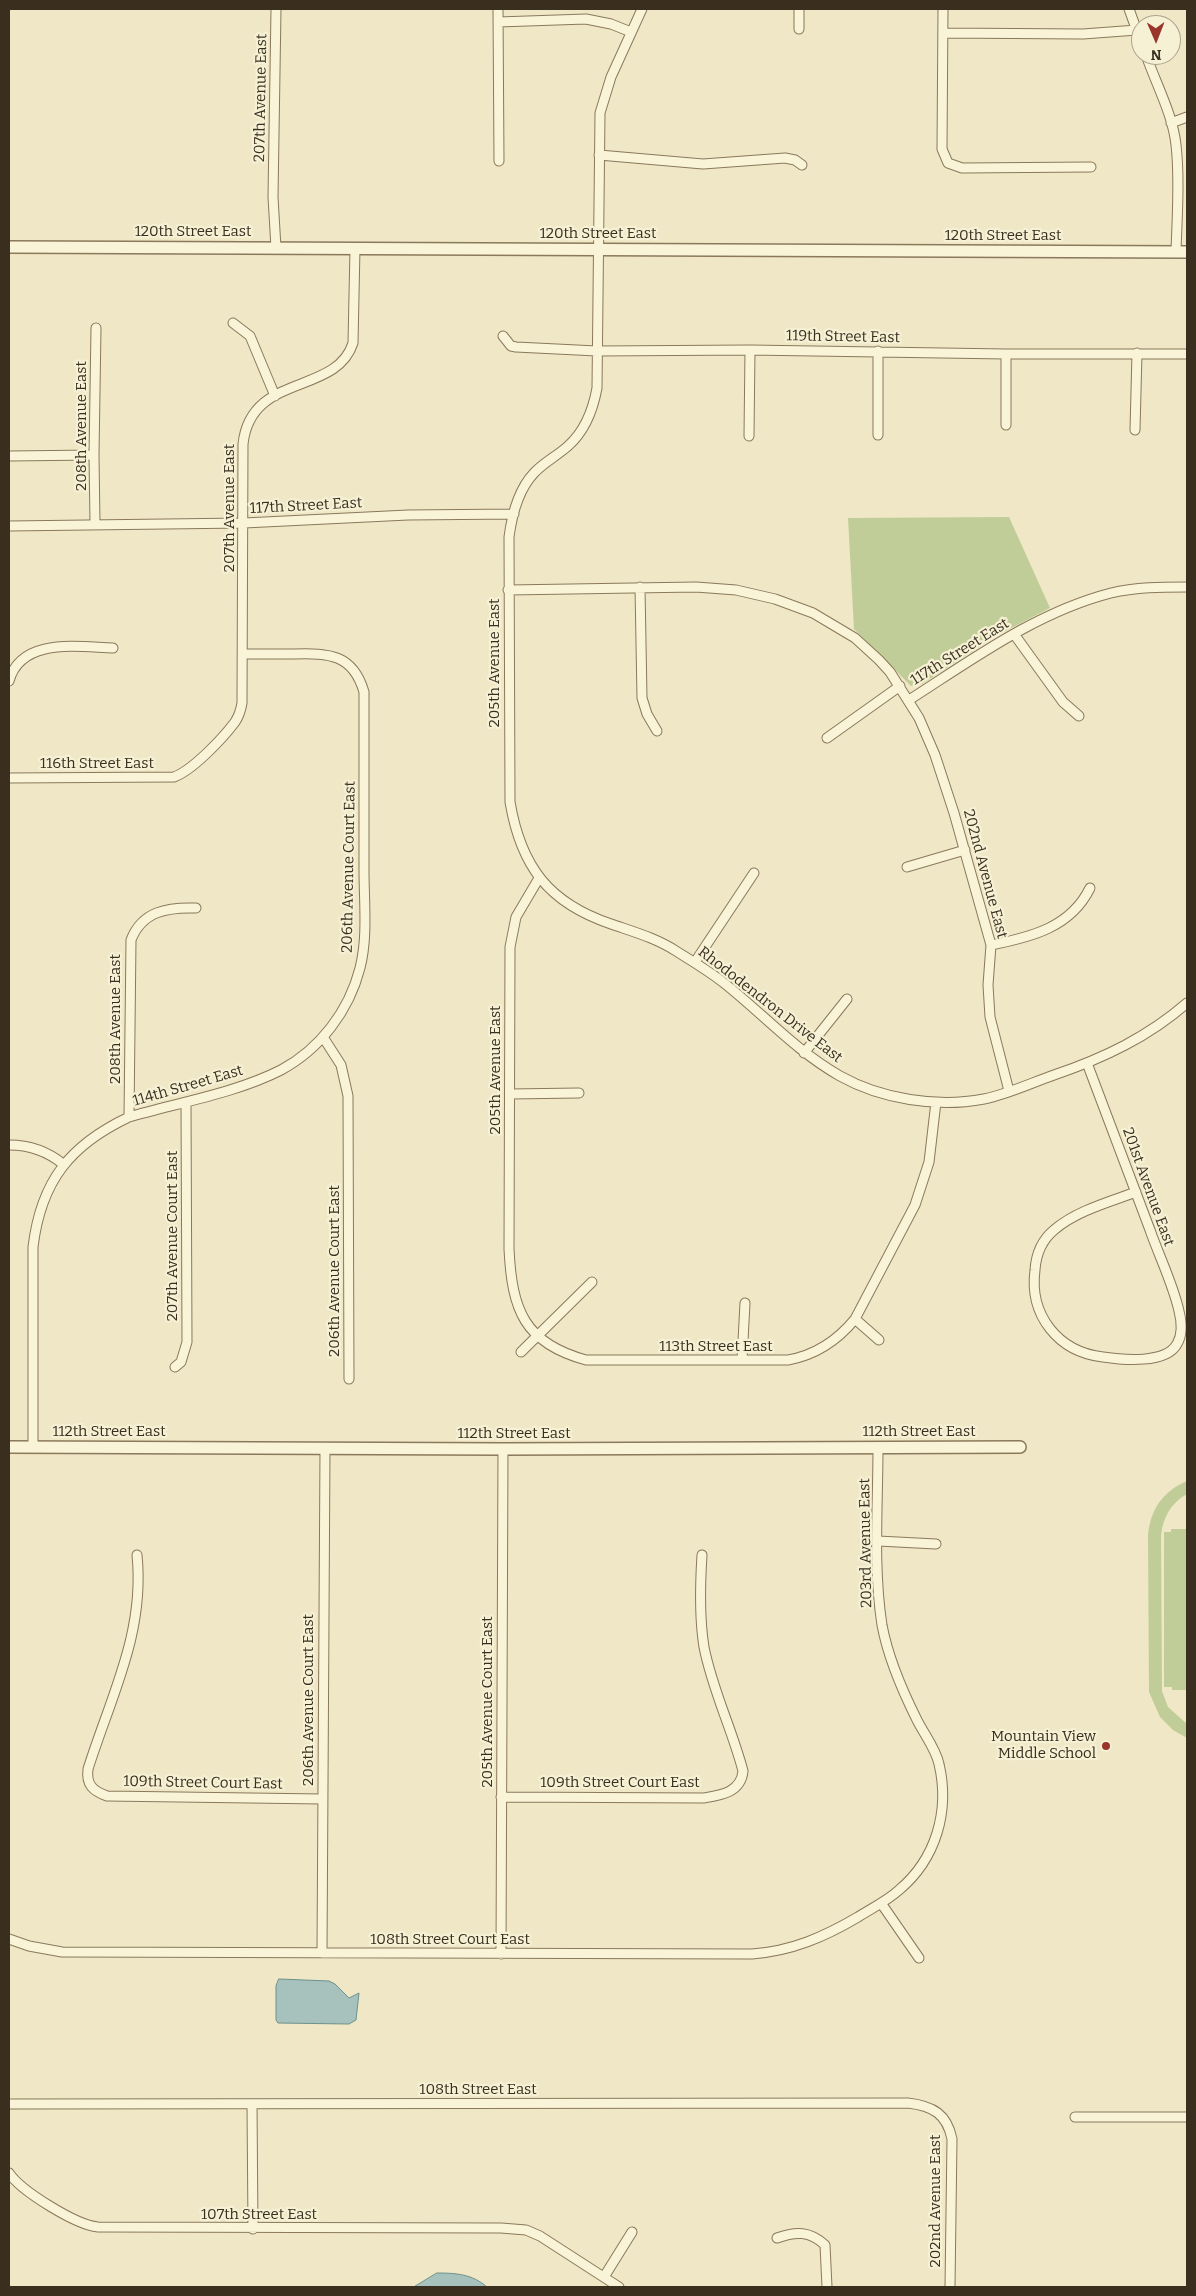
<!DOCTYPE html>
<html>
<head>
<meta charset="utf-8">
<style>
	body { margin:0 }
	#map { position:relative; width:1196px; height:2296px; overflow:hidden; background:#efe7c5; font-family:Bitter,serif }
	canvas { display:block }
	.frame { position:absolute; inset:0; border:10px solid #3a2f1f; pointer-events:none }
	.north { position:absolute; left:1131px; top:15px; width:50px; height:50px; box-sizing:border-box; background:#f6f0d5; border:1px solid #aba38c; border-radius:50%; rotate:179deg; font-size:14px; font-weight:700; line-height:20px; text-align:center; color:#3a2f1f }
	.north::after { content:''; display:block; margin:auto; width:18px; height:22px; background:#99352a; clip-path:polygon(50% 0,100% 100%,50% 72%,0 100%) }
</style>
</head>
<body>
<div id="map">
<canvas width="1196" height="2296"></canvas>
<div class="frame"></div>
<div class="north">N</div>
</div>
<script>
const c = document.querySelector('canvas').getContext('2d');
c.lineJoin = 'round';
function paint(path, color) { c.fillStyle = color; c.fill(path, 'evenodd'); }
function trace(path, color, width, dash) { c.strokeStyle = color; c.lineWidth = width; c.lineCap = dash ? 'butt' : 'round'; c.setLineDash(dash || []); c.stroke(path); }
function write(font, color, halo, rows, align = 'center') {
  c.font = font + ' Bitter,serif'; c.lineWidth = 4.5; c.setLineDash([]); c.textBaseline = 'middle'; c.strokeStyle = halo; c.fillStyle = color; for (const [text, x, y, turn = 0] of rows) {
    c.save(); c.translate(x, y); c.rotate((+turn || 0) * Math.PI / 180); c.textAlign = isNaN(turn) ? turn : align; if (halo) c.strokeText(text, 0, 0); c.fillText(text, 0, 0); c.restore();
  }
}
const green = new Path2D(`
	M1009 517 1050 608 994 637 922 684 911 686 854 629 848 518Z
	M1187 1481V1494C1171 1503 1163 1517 1161 1536L1162 1691 1168 1707 1187 1724V1738L1173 1730 1160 1717 1149 1692 1148 1536C1150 1510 1163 1491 1187 1481Z
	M1171 1529H1187V1690H1172V1687H1164V1532H1171Z`);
const water = new Path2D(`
	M279 1979 329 1981 335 1984 349 1998 359 1993 356 2020 349 2024 278 2023 276 2020V1986Z
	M437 2273C456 2273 472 2274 487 2287H414Z`);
const minor = new Path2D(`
	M498 9 499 161
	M642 9 611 77 600 113 597 388C593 410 585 431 568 446 557 456 544 462 534 473 518 490 512 514 509 537L510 802C521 867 549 903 611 924 634 932 656 938 676 951 692 961 709 971 724 983 763 1014 796 1051 840 1076 881 1099 937 1108 984 1099 1008 1094 1031 1083 1054 1075 1104 1058 1148 1037 1187 1003
	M799 9V29
	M943 9 942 149 948 163 962 168 1091 167
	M1129 9 1141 42
	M498 22 586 19 611 24 631 32
	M943 33 1083 34 1137 30
	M1146 55C1156 84 1173 115 1176 145 1180 180 1177 217 1176 252
	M1171 123 1187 117
	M599 155 703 164 785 158 795 160 802 165
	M276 248 273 197 276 9
	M233 323 250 336 275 396
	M503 336 511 346 516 347 597 351 750 350 1006 354H1187
	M878 351V435
	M1006 354V425
	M1135 430 1137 353
	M749 436 750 350
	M9 456 94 455
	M95 524 94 455 96 328
	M9 526 244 523 408 515 514 514
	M640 587 642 698 647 714 657 731
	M508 590 696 587 736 590 775 599 813 613 855 638 879 660 890 672 919 718 935 755 954 813 991 945 988 985 990 1017 1009 1091
	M1014 634 1063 702 1079 716
	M9 681C21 637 78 647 113 648
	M909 700C973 659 1037 612 1111 593 1136 587 1162 587 1187 587
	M827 738 900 686
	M9 778 174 777C193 770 223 738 235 722 239 716 241 709 242 703L243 444C251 372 336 396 353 343L355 248
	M907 867 965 850
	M539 878 516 917 510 947 509 1249C512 1310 524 1343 586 1360H788C816 1355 837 1341 855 1319L915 1205 929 1162 936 1102
	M991 945C1032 937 1071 927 1090 888
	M695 962 754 873
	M323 1037 341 1065 348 1096 349 1379
	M804 1053 847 999
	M1087 1063C1108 1118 1129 1174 1150 1230 1159 1256 1173 1284 1179 1311 1182 1323 1183 1334 1177 1344 1166 1364 1123 1360 1103 1357 1058 1352 1029 1315 1035 1270 1036 1255 1042 1240 1054 1230 1076 1211 1109 1202 1136 1192
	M510 1094 579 1093
	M129 1117 131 940C142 911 168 907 196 908
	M9 1145C29 1145 47 1151 63 1164
	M855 1319 879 1340
	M521 1352 592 1282
	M742 1360 745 1303
	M175 1367 181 1362 187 1342 186 1102
	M33 1447V1247C41 1181 70 1145 129 1117 177 1103 236 1093 281 1070 320 1049 349 1011 360 968 368 937 364 902 364 870 364 811 364 752 364 692 353 654 329 653 294 654 277 654 260 654 243 654
	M878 1541 936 1544
	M137 1555C145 1633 111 1696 88 1769 86 1785 93 1791 107 1796L322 1799
	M501 1797 704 1798C722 1795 741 1792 743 1771 732 1729 712 1689 704 1647 699 1616 700 1586 702 1555
	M881 1903 919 1958
	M9 1939 29 1946 62 1952 752 1954C792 1951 824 1937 858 1917 872 1908 887 1901 899 1890 936 1859 950 1811 939 1764 936 1749 924 1734 917 1720 902 1690 888 1658 882 1625 873 1567 878 1506 878 1447
	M322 1953 325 1448
	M501 1954 503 1449
	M9 2104 908 2103C933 2106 947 2114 952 2139L950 2287
	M252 2104 253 2229
	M1075 2117H1187
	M9 2173C21 2191 76 2225 98 2227L501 2228 526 2230 540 2236 619 2287
	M777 2238C796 2231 810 2231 825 2245L827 2287
	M604 2277 632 2232`);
const tertiary = new Path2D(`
	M9 247 1187 252
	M9 1447 503 1449 1020 1447`);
const markers = [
	[1106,1746,5,"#99352a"]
];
const streetNames = [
	["207th Avenue East",261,98,-89],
	["120th Street East",193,232],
	["120th Street East",598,234],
	["120th Street East",1003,236],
	["119th Street East",843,337,1],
	["208th Avenue East",82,426,-90],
	["117th Street East",306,506,-3],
	["207th Avenue East",230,508,-90],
	["117th Street East",960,652,-32],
	["205th Avenue East",495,663,-90],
	["116th Street East",97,764],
	["206th Avenue Court East",349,867,-89],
	["202nd Avenue East",985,874,75],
	["Rhododendron Drive East",770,1005,38],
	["208th Avenue East",116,1019,-90],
	["205th Avenue East",496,1070,-90],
	["114th Street East",188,1086,-16],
	["201st Avenue East",1148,1187,70],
	["207th Avenue Court East",173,1236,-90],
	["206th Avenue Court East",335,1271,-90],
	["113th Street East",716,1347],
	["112th Street East",109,1432],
	["112th Street East",919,1432],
	["112th Street East",514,1434],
	["203rd Avenue East",866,1543,-91],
	["206th Avenue Court East",309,1700,-90],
	["205th Avenue Court East",488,1702,-90],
	["109th Street Court East",203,1783,1],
	["109th Street Court East",620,1783],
	["108th Street Court East",450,1940],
	["108th Street East",478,2090],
	["202nd Avenue East",936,2201,-90],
	["107th Street East",259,2215]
];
const poiNames = [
	["Mountain View",1096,1737],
	["Middle School",1096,1754]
];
paint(green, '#c1cd98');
paint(water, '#a7c2bd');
trace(water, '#6d918c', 1);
trace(minor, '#8a795b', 11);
trace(tertiary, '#8a795b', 14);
trace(minor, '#f9f3d8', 9);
trace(tertiary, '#f9f3d8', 11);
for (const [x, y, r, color] of markers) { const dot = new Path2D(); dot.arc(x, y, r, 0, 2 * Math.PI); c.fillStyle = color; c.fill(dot); trace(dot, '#f6f0d5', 2); }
write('15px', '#3a2f1f', '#f6f0d5', streetNames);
write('15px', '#3a2f1f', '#f6f0d5', poiNames, 'right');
</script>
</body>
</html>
